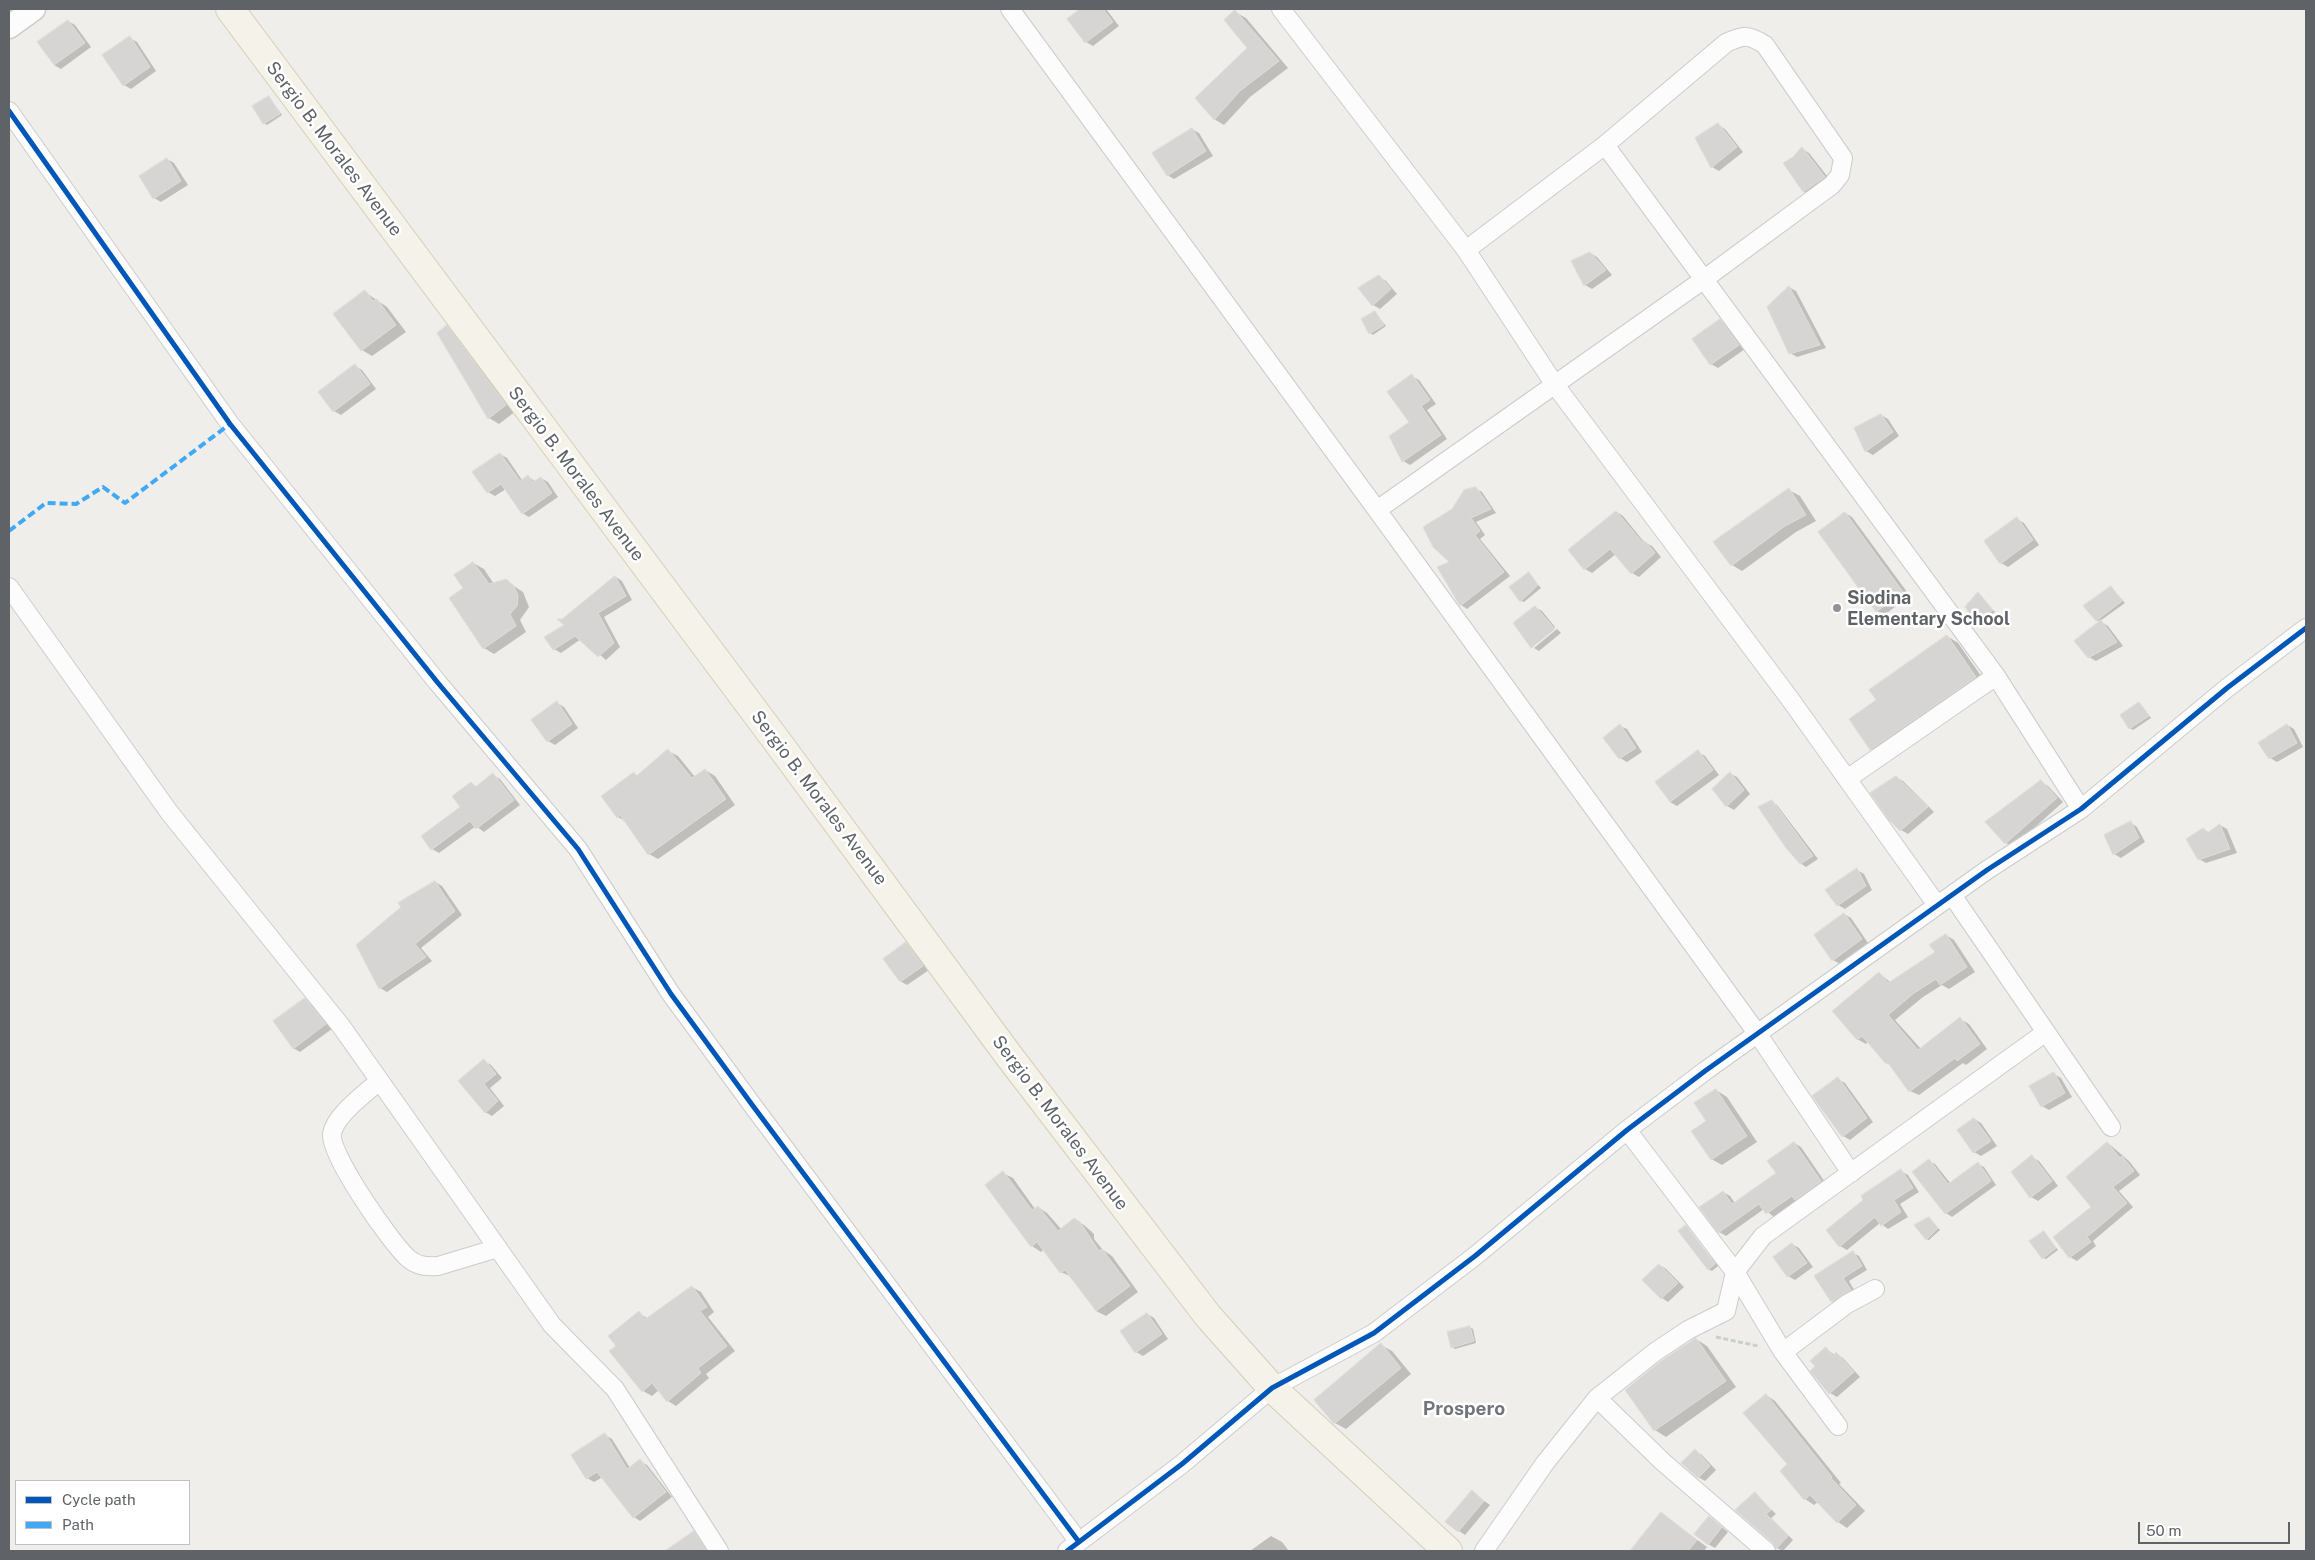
<!DOCTYPE html>
<html>
<head>
<meta charset="utf-8">
<style>
	body { margin:0 }
	#map { position:relative; width:2315px; height:1560px; overflow:hidden; background:#efeeea; font-family:"Public Sans",sans-serif }
	canvas { display:block }
	.frame { position:absolute; inset:0; border:10px solid #5f6368; pointer-events:none }
	.legend { position:absolute; left:15px; top:1480px; width:175px; height:65px; box-sizing:border-box; background:#fff; border:1px solid #bfc1c3; margin:0; padding:6px 9px; list-style:none; font-size:15px; color:#5f6368 }
	.legend li { display:flex; align-items:center; gap:10px; height:25px }
	.legend b { width:25px; border:1px solid #bfc1c3 }
	.scale { position:absolute; left:2138px; top:1522px; width:152px; height:22px; box-sizing:border-box; border:2px solid #5f6368; border-top:0; padding-left:6px; font-size:15px; line-height:18px; white-space:nowrap; color:#5f6368; -webkit-text-stroke:4px #fff; paint-order:stroke }
</style>
</head>
<body>
<div id="map">
<canvas width="2315" height="1560"></canvas>
<div class="frame"></div>
<ul class="legend">
<li><b style="height:6px;background:#0057b8"></b>Cycle path</li>
<li><b style="height:6px;background:#3fa9f5"></b>Path</li>
</ul>
<div class="scale">50 m</div>
</div>
<script>
const c = document.querySelector('canvas').getContext('2d');
c.lineJoin = 'round';
function paint(path, color) { c.fillStyle = color; c.fill(path, 'evenodd'); }
function trace(path, color, width, dash) { c.strokeStyle = color; c.lineWidth = width; c.lineCap = dash ? 'butt' : 'round'; c.setLineDash(dash || []); c.stroke(path); }
function write(font, color, halo, rows, align = 'center') {
  c.font = font + ' "Public Sans",sans-serif'; c.lineWidth = 5; c.setLineDash([]); c.textBaseline = 'middle'; c.strokeStyle = halo; c.fillStyle = color; for (const [text, x, y, turn = 0] of rows) {
    c.save(); c.translate(x, y); c.rotate((+turn || 0) * Math.PI / 180); c.textAlign = isNaN(turn) ? turn : align; if (halo) c.strokeText(text, 0, 0); c.fillText(text, 0, 0); c.restore();
  }
}
const shadow = new Path2D(`
	M1082 9H1106L1119 26 1093 46 1086 42 1068 19Z
	M1235 12 1246 18 1288 68 1250 97 1224 125 1214 119 1249 48Z
	M68 21 75 25 91 47 61 69 54 65Z
	M130 38 137 42 156 71 131 89 124 85Z
	M269 97 282 115 267 125 264 123Z
	M1718 125 1725 129 1743 152 1719 171 1712 167 1696 139Z
	M1192 129 1199 133 1213 156 1174 179 1167 175Z
	M1803 149 1809 153 1831 181 1811 196 1804 192 1785 163 1794 158Z
	M167 159 174 163 188 185 161 202 154 198Z
	M1590 253 1597 257 1612 275 1592 289 1585 285 1573 262Z
	M1379 277 1386 281 1397 294 1380 309 1373 305Z
	M1789 287 1796 291 1826 348 1797 357 1790 353Z
	M365 292 387 307 406 332 372 356 362 350Z
	M1375 312 1386 326 1373 335 1370 333Z
	M1720 321 1727 325 1745 349 1718 368 1711 364Z
	M447 327 457 333 516 411 499 424 489 418Z
	M355 366 362 370 376 389 341 415 334 411Z
	M1412 376 1419 380 1436 404 1427 410 1447 439 1410 465 1403 461 1410 423Z
	M1881 415 1888 419 1899 436 1873 455 1866 451Z
	M500 454 507 458 522 480 528 476 536 482 541 478 548 482 558 497 529 517 522 513 506 489 495 496 488 492Z
	M1476 489 1482 492 1496 513 1476 522 1485 535 1480 539 1510 576 1467 609 1461 605 1439 568 1451 562Z
	M1789 490 1800 496 1816 521 1796 532 1742 571 1732 565Z
	M1617 512 1623 516 1644 542 1652 546 1661 557 1639 577 1632 573 1616 554 1592 573 1585 569Z
	M1845 513 1852 517 1910 596 1884 615 1877 611Z
	M2017 519 2024 523 2039 545 2008 567 2001 563Z
	M473 563 484 569 494 584 506 581 523 592 529 607 520 620 526 632 494 654 484 648 465 588Z
	M1529 574 1541 588 1524 602 1521 601Z
	M616 577 622 581 632 600 604 617 620 647 606 660 581 639 561 653 554 649 546 638 566 625Z
	M2111 587 2125 603 2100 621 2108 626 2123 646 2096 661 2089 657 2100 622 2096 620Z
	M1978 594 1995 612 1980 626 1977 625Z
	M1535 607 1542 611 1555 627 1533 645V648L1514 623Z
	M1557 629 1561 633 1539 651 1534 648Z
	M1947 636 1958 643 1986 683 1882 755 1871 749 1878 700Z
	M557 703 564 707 578 728 555 745 548 741Z
	M2140 703 2151 718 2133 730 2130 728Z
	M2287 725 2294 729 2303 747 2277 762 2270 758Z
	M1620 726 1627 729 1642 752 1627 762 1620 758 1605 738Z
	M668 751 678 756 695 777 705 770 715 776 735 805 658 859 649 854 627 822 618 817 634 774 638 776Z
	M1698 752 1705 756 1719 775 1677 806 1670 802Z
	M1731 774 1737 777 1750 794 1734 810 1727 806Z
	M493 775 500 779 520 805 484 832 476 826 439 853 432 849 462 807 471 783 477 787Z
	M1896 777 1903 781 1934 812 1908 834 1901 830Z
	M2041 782 2048 786 2063 802 2013 847 2006 843 1987 823Z
	M1772 802 1777 805 1818 859 1806 867 1800 863Z
	M2131 823 2137 827 2145 842 2121 858 2114 854Z
	M2220 825 2227 829 2237 853 2206 863 2199 859Z
	M1857 870 1864 874 1872 890 1845 909 1838 905Z
	M435 882 442 886 462 915 421 948 432 961 387 992 380 988Z
	M1844 914 1851 918 1868 943 1840 964 1833 960Z
	M1946 935 1954 940 1975 972 1949 989 1942 985 1923 997 1895 1020 1921 1049 1960 1019 1969 1024 1987 1049 1966 1065 1963 1063 1919 1095 1910 1091 1893 1067 1887 1063 1868 1042 1866 1044 1857 1039 1879 973 1890 982 1936 953Z
	M906 944 913 948 929 970 907 985 900 981Z
	M305 1000 312 1004 332 1029 300 1052 293 1048Z
	M484 1061 491 1065 502 1078 490 1088 504 1106 492 1116 485 1112 460 1081Z
	M2054 1074 2061 1078 2072 1097 2049 1110 2042 1106Z
	M1838 1079 1845 1083 1873 1122 1850 1140 1843 1136Z
	M1716 1090 1727 1097 1757 1142 1722 1165 1711 1159 1708 1122Z
	M1974 1119 1981 1123 1997 1146 1981 1156 1974 1152 1959 1130Z
	M1794 1143 1801 1147 1827 1185 1798 1200 1774 1217 1764 1209 1726 1236 1719 1232 1723 1192 1730 1196 1735 1203 1778 1174Z
	M2108 1143 2129 1161 2140 1175 2119 1191 2133 1207 2093 1241 2096 1246 2077 1261 2070 1257 2093 1207Z
	M2032 1157 2039 1161 2058 1186 2038 1201 2031 1197Z
	M1929 1161 1935 1164 1951 1184 1978 1164 1984 1167 1996 1185 1952 1217 1946 1213 1914 1173Z
	M1901 1171 1908 1175 1919 1192 1900 1204 1908 1217 1888 1229 1880 1223 1847 1250 1840 1246Z
	M1003 1173 1013 1178 1035 1209 1038 1207 1047 1213 1062 1230 1074 1219 1084 1225 1094 1234V1239L1103 1250 1112 1256 1138 1292 1106 1316 1096 1311 1072 1277 1061 1272 1044 1249 1041 1252 1032 1246Z
	M1929 1218 1940 1230 1929 1240 1926 1239Z
	M1686 1227 1718 1266 1712 1271 1708 1269Z
	M2044 1232 2058 1250 2046 1259 2043 1258Z
	M1792 1244 1799 1248 1813 1267 1795 1280 1788 1276Z
	M1853 1253 1859 1256 1867 1270 1849 1281 1856 1293 1838 1305 1832 1301 1816 1277Z
	M1660 1265 1666 1269 1684 1287 1668 1302 1662 1298Z
	M692 1287 701 1292 714 1312 708 1317 735 1351 706 1374 709 1378 676 1406 668 1401 659 1390 652 1396 643 1391 618 1346 639 1313 647 1318Z
	M1147 1314 1154 1318 1168 1339 1143 1356 1136 1352Z
	M1470 1327 1473 1329 1476 1343 1455 1349 1452 1347Z
	M1696 1339 1707 1346 1736 1387 1666 1437 1655 1430 1626 1390Z
	M1381 1345 1392 1351 1411 1374 1346 1429 1335 1423Z
	M1826 1349 1835 1355 1837 1354 1843 1358 1860 1377 1837 1397 1830 1393 1817 1366Z
	M1766 1395 1775 1401 1841 1483 1839 1484 1865 1511 1847 1528 1838 1522 1818 1502 1814 1505 1805 1499 1789 1464Z
	M605 1435 612 1439 630 1468 640 1461 647 1465 672 1497 640 1521 634 1517 603 1477 594 1482 587 1478Z
	M1695 1451 1702 1455 1716 1470 1705 1481 1698 1477Z
	M1472 1492 1490 1505 1465 1535 1459 1531Z
	M1755 1494 1776 1514 1771 1518 1793 1540 1783 1551 1777 1548 1774 1542Z
	M1662 1514 1707 1547 1704 1551H1632Z
	M1709 1517 1728 1532 1715 1548 1708 1544Z
	M694 1533 701 1537 710 1551H667Z
	M1271 1536 1282 1542 1289 1551H1250Z`);
const building = new Path2D(`
	M1080 9H1103L1113 22 1085 43 1067 19Z
	M1235 10 1279 61 1240 91 1214 120 1195 98 1247 48 1224 20Z
	M68 20 85 43 54 65 37 42Z
	M130 36 150 67 123 86 102 55Z
	M269 96 280 114 263 124 252 106Z
	M1718 123 1737 147 1711 168 1695 138Z
	M1192 128 1206 151 1167 176 1152 153Z
	M1802 147 1825 177 1803 192 1783 163 1793 157Z
	M167 158 181 181 153 199 139 176Z
	M1590 252 1606 270 1584 286 1571 261Z
	M1379 275 1391 289 1372 306 1358 288Z
	M1789 286 1820 345 1789 354 1767 307Z
	M365 290 373 301 377 299 396 325 361 351 333 314Z
	M1375 311 1384 325 1369 334 1361 319Z
	M1720 319 1739 345 1710 365 1692 339Z
	M447 325 506 405 488 419 437 333Z
	M355 364 370 384 333 412 318 392Z
	M1412 374 1430 400 1421 406 1441 435 1402 462 1389 436 1409 422 1387 392Z
	M1881 414 1893 432 1865 452 1854 428Z
	M500 453 520 481 528 475 533 482 541 477 552 493 522 514 501 484 487 493 472 472Z
	M1476 487 1491 509 1471 518 1480 531 1475 535 1504 572 1460 606 1437 567 1449 562 1433 547 1423 527 1452 509 1464 490Z
	M1789 488 1806 515 1785 526 1731 566 1713 542Z
	M1616 511 1643 543 1645 541 1655 553 1631 574 1610 549 1584 570 1568 550Z
	M1845 512 1903 592 1876 612 1818 532Z
	M2017 517 2033 540 2000 564 1984 541Z
	M473 562 489 584 506 579 513 585 518 595 517 606 510 614 516 626 483 649 449 598 463 588 454 575Z
	M1529 572 1538 585 1520 602 1509 587Z
	M615 576 626 596 598 613 614 643 598 657 575 636 553 650 544 637 564 625 557 619H562Z
	M2111 586 2122 601 2096 621 2083 606Z
	M1978 592 1993 610 1977 625 1965 607Z
	M1535 606 1555 629 1531 648 1513 623Z
	M2101 620 2117 642 2088 658 2074 641Z
	M1947 635 1976 677 1870 750 1849 719 1876 700 1869 690Z
	M557 701 572 724 547 742 531 720Z
	M2139 702 2149 716 2129 729 2120 715Z
	M1620 724 1636 748 1619 759 1603 738Z
	M2287 724 2297 743 2269 759 2258 743Z
	M668 749 692 778 705 769 726 799 648 855 620 815 617 818 601 796 634 772 636 776Z
	M1698 750 1713 770 1670 802 1655 782Z
	M1730 772 1744 790 1726 807 1712 789Z
	M493 773 514 800 476 829 470 821 431 850 421 836 460 807 452 796 471 782 475 787Z
	M1896 776 1928 807 1900 831 1889 820 1870 793Z
	M2041 780 2057 798 2005 844 1985 822Z
	M1772 800 1813 856 1800 864 1786 848 1758 807Z
	M2131 821 2139 838 2113 855 2104 835Z
	M2220 824 2230 849 2198 860 2186 839 2203 828 2208 832Z
	M1857 868 1866 886 1837 906 1825 890Z
	M435 881 455 911 415 944 426 957 379 989 356 945 401 907 398 903Z
	M1844 913 1862 939 1832 961 1814 935Z
	M1946 934 1967 967 1940 985 1936 979 1914 993 1888 1015 1918 1050 1960 1017 1980 1044 1957 1061 1955 1058 1909 1092 1888 1063 1886 1064 1862 1036 1857 1040 1832 1011 1879 972 1888 983 1935 952 1929 945Z
	M906 942 923 966 900 982 883 959Z
	M305 998 326 1024 293 1049 273 1021Z
	M484 1059 496 1074 484 1084 498 1101 485 1113 458 1081Z
	M2054 1072 2065 1093 2041 1107 2029 1086Z
	M1838 1077 1867 1118 1842 1137 1812 1096Z
	M1716 1089 1747 1136 1711 1160 1691 1131 1706 1121 1694 1103Z
	M1974 1118 1991 1141 1973 1153 1957 1130Z
	M1794 1142 1821 1181 1795 1200 1792 1196 1766 1214 1759 1204 1718 1233 1699 1207 1723 1191 1732 1204 1776 1173 1767 1161Z
	M2107 1142 2120 1158 2122 1156 2134 1171 2113 1187 2127 1203 2087 1237 2091 1242 2069 1258 2053 1237 2091 1207 2066 1177Z
	M2032 1155 2052 1181 2030 1198 2011 1172Z
	M1929 1159 1948 1184 1978 1162 1991 1181 1945 1214 1912 1172Z
	M1901 1169 1913 1188 1894 1200 1901 1212 1881 1226 1875 1217 1839 1247 1826 1230 1863 1200 1861 1196Z
	M1003 1171 1032 1210 1038 1206 1058 1231 1074 1218 1080 1222 1099 1251 1102 1249 1130 1286 1096 1311 1065 1270 1060 1273 1037 1242 1031 1247 985 1185Z
	M1929 1217 1938 1228 1926 1240 1914 1225Z
	M1686 1225 1715 1264 1708 1270 1678 1231Z
	M2044 1231 2056 1248 2042 1259 2029 1241Z
	M1792 1243 1807 1263 1787 1277 1773 1257Z
	M1853 1251 1862 1266 1843 1278 1851 1290 1831 1302 1814 1276Z
	M1659 1264 1678 1283 1661 1299 1642 1280Z
	M692 1286 707 1307 700 1311 727 1346 698 1368 701 1373 667 1402 652 1383 642 1392 609 1351 616 1346 608 1336 639 1311 645 1319Z
	M1147 1313 1162 1334 1135 1353 1120 1331Z
	M1470 1326 1474 1341 1451 1348 1447 1332Z
	M1696 1338 1726 1381 1654 1431 1625 1390 1661 1361Z
	M1381 1343 1401 1368 1334 1424 1314 1400Z
	M1826 1347 1833 1356 1836 1352 1854 1372 1829 1394 1810 1371 1815 1366 1810 1361Z
	M1766 1394 1832 1477 1831 1478 1856 1505 1837 1523 1810 1495 1804 1500 1780 1471 1787 1464 1743 1413Z
	M605 1433 627 1469 640 1459 666 1492 633 1518 597 1472 586 1479 571 1455Z
	M1695 1449 1710 1466 1698 1478 1681 1463Z
	M1472 1490 1484 1501 1458 1532 1445 1522Z
	M1755 1492 1771 1510 1766 1514 1788 1536 1776 1549 1773 1543 1735 1510Z
	M1661 1512 1697 1540 1688 1551H1630Z
	M1709 1516 1722 1527 1708 1545 1694 1534Z
	M694 1531 707 1551H665Z`);
const path = new Path2D(`
	M1716 1337 1758 1346`);
const minor = new Path2D(`
	M1010 9 1377 510 1757 1033 1851 1173
	M1281 9 1466 250 1555 385 1790 699 1937 905
	M9 111 230 424 438 683 578 849 671 994 753 1106 1079 1542
	M1605 145 1996 676 2081 809
	M1377 510 1703 280 1832 185 1840 175 1843 158 1765 45C1748 34 1744 35 1726 43L1605 145 1466 250
	M9 587 169 812 341 1026 552 1325 615 1389 719 1551
	M1847 779 1996 676
	M1952 895 2111 1127
	M379 1081C365 1094 335 1115 332 1134 329 1154 392 1245 409 1259 417 1266 428 1267 438 1266L498 1248
	M1627 1130 1735 1272 1783 1352 1838 1426
	M1783 1352 1847 1304 1875 1289
	M1597 1398 1663 1462 1766 1551
	M1067 1551 1182 1464 1272 1388 1374 1333 1475 1256 1627 1130 1705 1071 1987 870 2081 809 2227 688 2306 628
	M1484 1551 1545 1463 1597 1398 1655 1352 1688 1330 1726 1311 1735 1272 1763 1236 2046 1032`);
const tertiary = new Path2D(`
	M9 27 34 9`);
const primary = new Path2D(`
	M230 9 785 752 1009 1056 1208 1316 1272 1388 1448 1551`);
const quiet = new Path2D(`
	M9 531 46 503 76 504 103 487 125 503 230 424`);
const cycleway = new Path2D(`
	M9 111 230 424 438 683 578 849 671 994 753 1106 1079 1542
	M1067 1551 1182 1464 1272 1388 1374 1333 1475 1256 1627 1130 1705 1071 1987 870 2081 809 2227 688 2306 628`);
const markers = [
	[1837,608,5,"#919496"]
];
const streetNames = [
	["Sergio B. Morales Avenue",334,149,53],
	["Sergio B. Morales Avenue",576,474,53],
	["Sergio B. Morales Avenue",819,798,53],
	["Sergio B. Morales Avenue",1060,1123,53]
];
const poiNames = [
	["Siodina",1847,598],
	["Elementary School",1847,619]
];
const neighbourhoodNames = [
	["Prospero",1464,1409]
];
paint(shadow, '#0003');
paint(building, '#d6d5d3');
trace(building, '#deddd9', 1);
trace(minor, '#cbcccc', 20);
trace(tertiary, '#cbcccc', 25);
trace(primary, '#d7ceb8', 30);
trace(path, '#cacfcc', 3, [5, 2.5]);
trace(minor, '#fdfcfc', 18);
trace(tertiary, '#fdfcfc', 22);
trace(primary, '#f4f2e9', 28);
trace(quiet, '#3fa9f5', 4, [8, 4]);
trace(cycleway, '#0057b8', 5);
for (const [x, y, r, color] of markers) { const dot = new Path2D(); dot.arc(x, y, r, 0, 2 * Math.PI); c.fillStyle = color; c.fill(dot); trace(dot, '#fff', 2); }
write('18px', '#5f6368', '#fff', streetNames);
write('bold 18px', '#5f6368', '#fff', poiNames, 'left');
write('bold 19px', '#70757a', '#fff', neighbourhoodNames);
</script>
</body>
</html>
